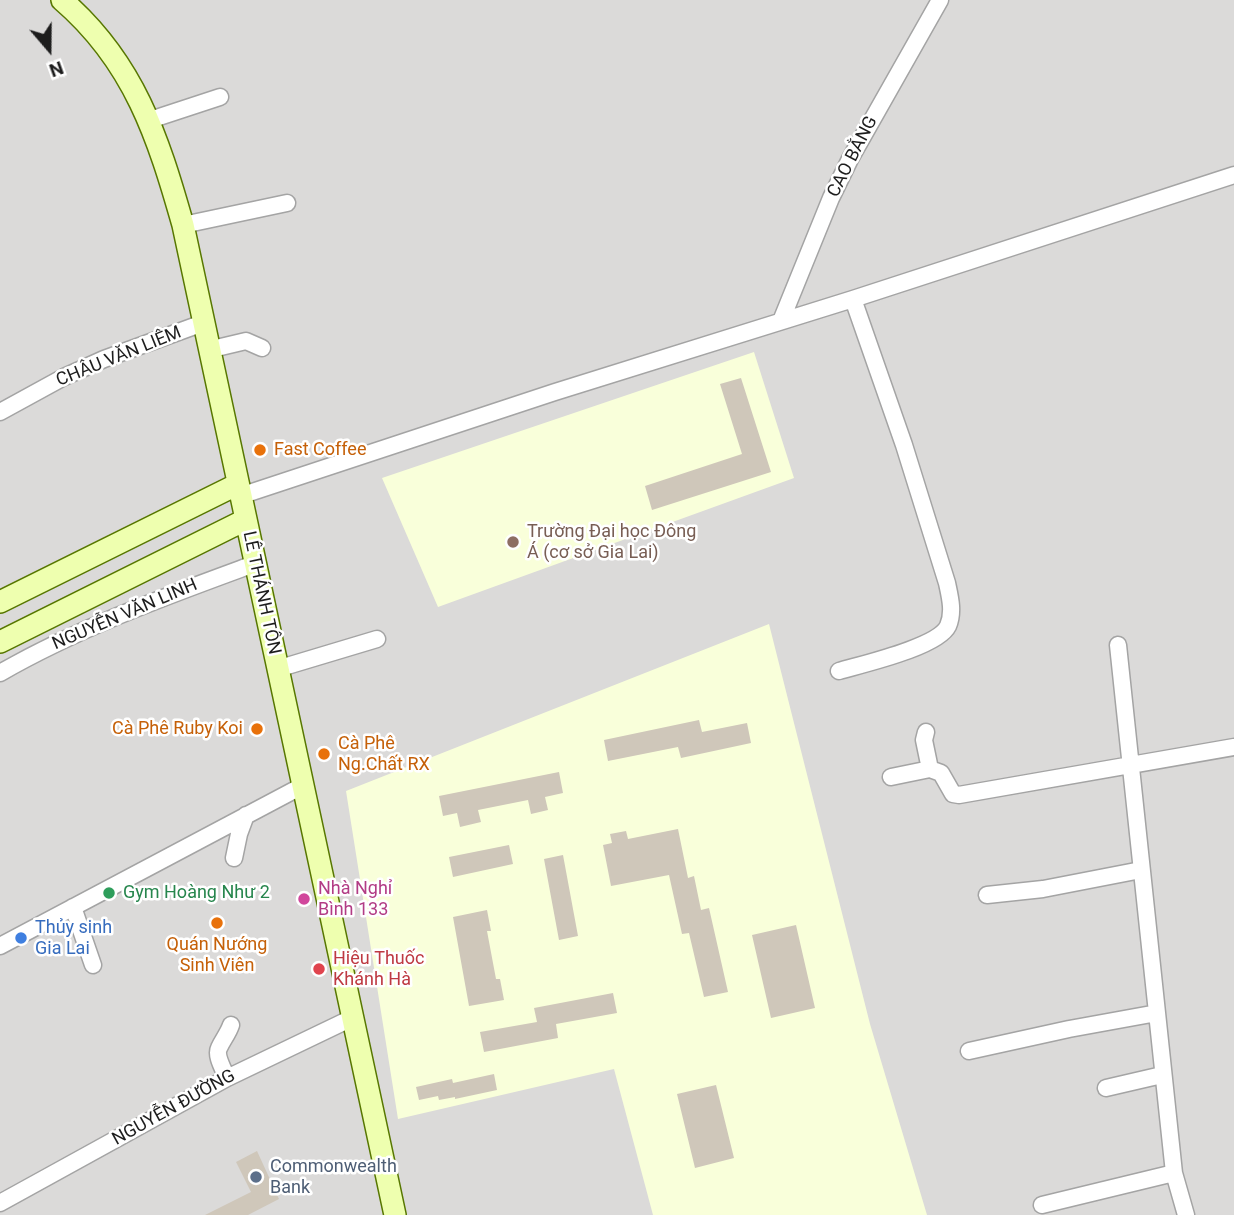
<!DOCTYPE html>
<html>
<head>
<meta charset="utf-8">
<style>
	body { margin:0 }
	#map { position:relative; width:1234px; height:1215px; overflow:hidden; background:#efede1; font-family:Roboto,sans-serif }
	canvas { display:block }
	.north { position:absolute; left:14px; top:14px; width:70px; height:70px; -webkit-text-stroke:5px #fff; paint-order:stroke; rotate:160deg; font-size:19px; font-weight:700; line-height:28px; text-align:center; color:#1d1d1d }
	.north::after { content:''; display:block; margin:auto; width:24px; height:32px; background:#1d1d1d; clip-path:polygon(50% 0,100% 100%,50% 72%,0 100%) }
</style>
</head>
<body>
<div id="map">
<canvas width="1234" height="1215"></canvas>
<div class="north">N</div>
</div>
<script>
const c = document.querySelector('canvas').getContext('2d');
c.lineJoin = 'round';
function paint(path, color) { c.fillStyle = color; c.fill(path, 'evenodd'); }
function trace(path, color, width, dash) { c.strokeStyle = color; c.lineWidth = width; c.lineCap = dash ? 'butt' : 'round'; c.setLineDash(dash || []); c.stroke(path); }
function write(font, color, halo, rows, align = 'center') {
  c.font = font + ' Roboto,sans-serif'; c.lineWidth = 5; c.setLineDash([]); c.textBaseline = 'middle'; c.strokeStyle = halo; c.fillStyle = color; for (const [text, x, y, turn = 0] of rows) {
    c.save(); c.translate(x, y); c.rotate((+turn || 0) * Math.PI / 180); c.textAlign = isNaN(turn) ? turn : align; if (halo) c.strokeText(text, 0, 0); c.fillText(text, 0, 0); c.restore();
  }
}
const residential = new Path2D(`
	M0 0H1234V1215H0Z`);
const education = new Path2D(`
	M754 352 794 478 438 607 382 478Z
	M769 624 870 1024 927 1215H653L614 1069 398 1119 346 791Z`);
const building = new Path2D(`
	M741 378 771 472 652 510 645 486 742 454 720 384Z
	M699 720 702 732 747 723 751 743 681 758 678 747 608 761 604 740Z
	M559 772 563 793 545 797 548 810 531 814 528 800 478 810 481 822 460 827 457 813 443 816 439 796Z
	M678 829 688 878 694 876 701 910 709 908 728 992 704 997 689 933 682 934 669 875 611 886 603 845 612 843 610 834 626 831 628 839Z
	M509 845 513 864 453 877 449 857Z
	M563 855 578 936 559 940 544 859Z
	M487 910 491 931H487L496 979H500L504 1000 469 1006 453 917Z
	M796 925 815 1008 771 1018 752 935Z
	M613 993 617 1013 556 1024 558 1038 484 1052 480 1032 537 1022 534 1008Z
	M494 1074 497 1090 455 1099V1097L439 1100 438 1096 419 1100 416 1087 452 1079 453 1083Z
	M716 1085 734 1158 695 1168 677 1094Z
	M257 1151 279 1199 248 1215H205L251 1192 236 1162Z`);
const street = new Path2D(`
	M150 120 220 97
	M183 225 287 203
	M781 321 831 198 850 159 940 0
	M208 350 246 341 262 348
	M0 412 64 377 104 359 203 323
	M240 496 555 392 853 299 1234 175
	M1118 645 1174 1173 1186 1215
	M277 669 377 639
	M839 671C863 664 938 647 948 626 954 612 950 597 947 583L904 445 853 299
	M0 673C80 627 167 596 254 564
	M926 732 924 740 930 769
	M891 777 930 769 941 773 953 794 959 795 1234 747
	M234 858 239 834 246 815
	M987 895 1043 889 1141 870
	M73 907 93 965
	M0 946 302 786
	M969 1051 1069 1029 1157 1013
	M227 1078C224 1070 215 1056 219 1048 223 1039 228 1034 231 1025
	M1106 1088 1162 1075
	M0 1203 227 1078 352 1018
	M1042 1205 1174 1173`);
const secondary = new Path2D(`
	M62 0C134 62 158 137 183 225L395 1215
	M0 602 238 484
	M0 642 245 520`);
const markers = [
	[260,450,7,"#e8710a"],
	[513,542,7,"#8d6e63"],
	[257,729,7,"#e8710a"],
	[324,754,7,"#e8710a"],
	[109,893,7,"#2e9e5b"],
	[304,899,7,"#d1479c"],
	[217,923,7,"#e8710a"],
	[21,938,7,"#3f7fe0"],
	[319,969,7,"#e0444e"],
	[256,1177,7,"#5c6f8a"]
];
const streetNames = [
	["CAO BẰNG",853,157,-63],
	["CHÂU VĂN LIÊM",119,357,-22],
	["LÊ THÁNH TÔN",261,593,78],
	["NGUYỄN VĂN LINH",125,615,-23],
	["NGUYỄN ĐƯỜNG",174,1108,-29]
];
const foodNames = [
	["Fast Coffee",274,450],
	["Cà Phê Ruby Koi",243,729,"right"],
	["Cà Phê",338,744],
	["Ng.Chất RX",338,765],
	["Quán Nướng",217,945,"center"],
	["Sinh Viên",217,966,"center"]
];
const educationNames = [
	["Trường Đại học Đông",527,532],
	["Á (cơ sở Gia Lai)",527,553]
];
const hotelNames = [
	["Nhà Nghỉ",318,889],
	["Bình 133",318,910]
];
const leisureNames = [
	["Gym Hoàng Như 2",123,893]
];
const shopNames = [
	["Thủy sinh",35,928],
	["Gia Lai",35,949]
];
const healthNames = [
	["Hiệu Thuốc",333,959],
	["Khánh Hà",333,980]
];
const serviceNames = [
	["Commonwealth",270,1167],
	["Bank",270,1188]
];
paint(residential, '#dbdad9');
paint(education, '#f9ffda');
paint(building, '#cfc7ba');
trace(street, '#a4a4a4', 19);
trace(secondary, '#577700', 24);
trace(street, '#fff', 16);
trace(secondary, '#eeffaf', 21);
for (const [x, y, r, color] of markers) { const dot = new Path2D(); dot.arc(x, y, r, 0, 2 * Math.PI); c.fillStyle = color; c.fill(dot); trace(dot, '#fff', 2.5); }
write('18px', '#1d1d1d', '#fff', streetNames);
write('18px', '#c56008', '#fff', foodNames, 'left');
write('18px', '#785e54', '#fff', educationNames, 'left');
write('18px', '#b23c85', '#fff', hotelNames, 'left');
write('18px', '#27864d', '#fff', leisureNames, 'left');
write('18px', '#366cbe', '#fff', shopNames, 'left');
write('18px', '#be3a42', '#fff', healthNames, 'left');
write('18px', '#4e5e75', '#fff', serviceNames, 'left');
</script>
</body>
</html>
